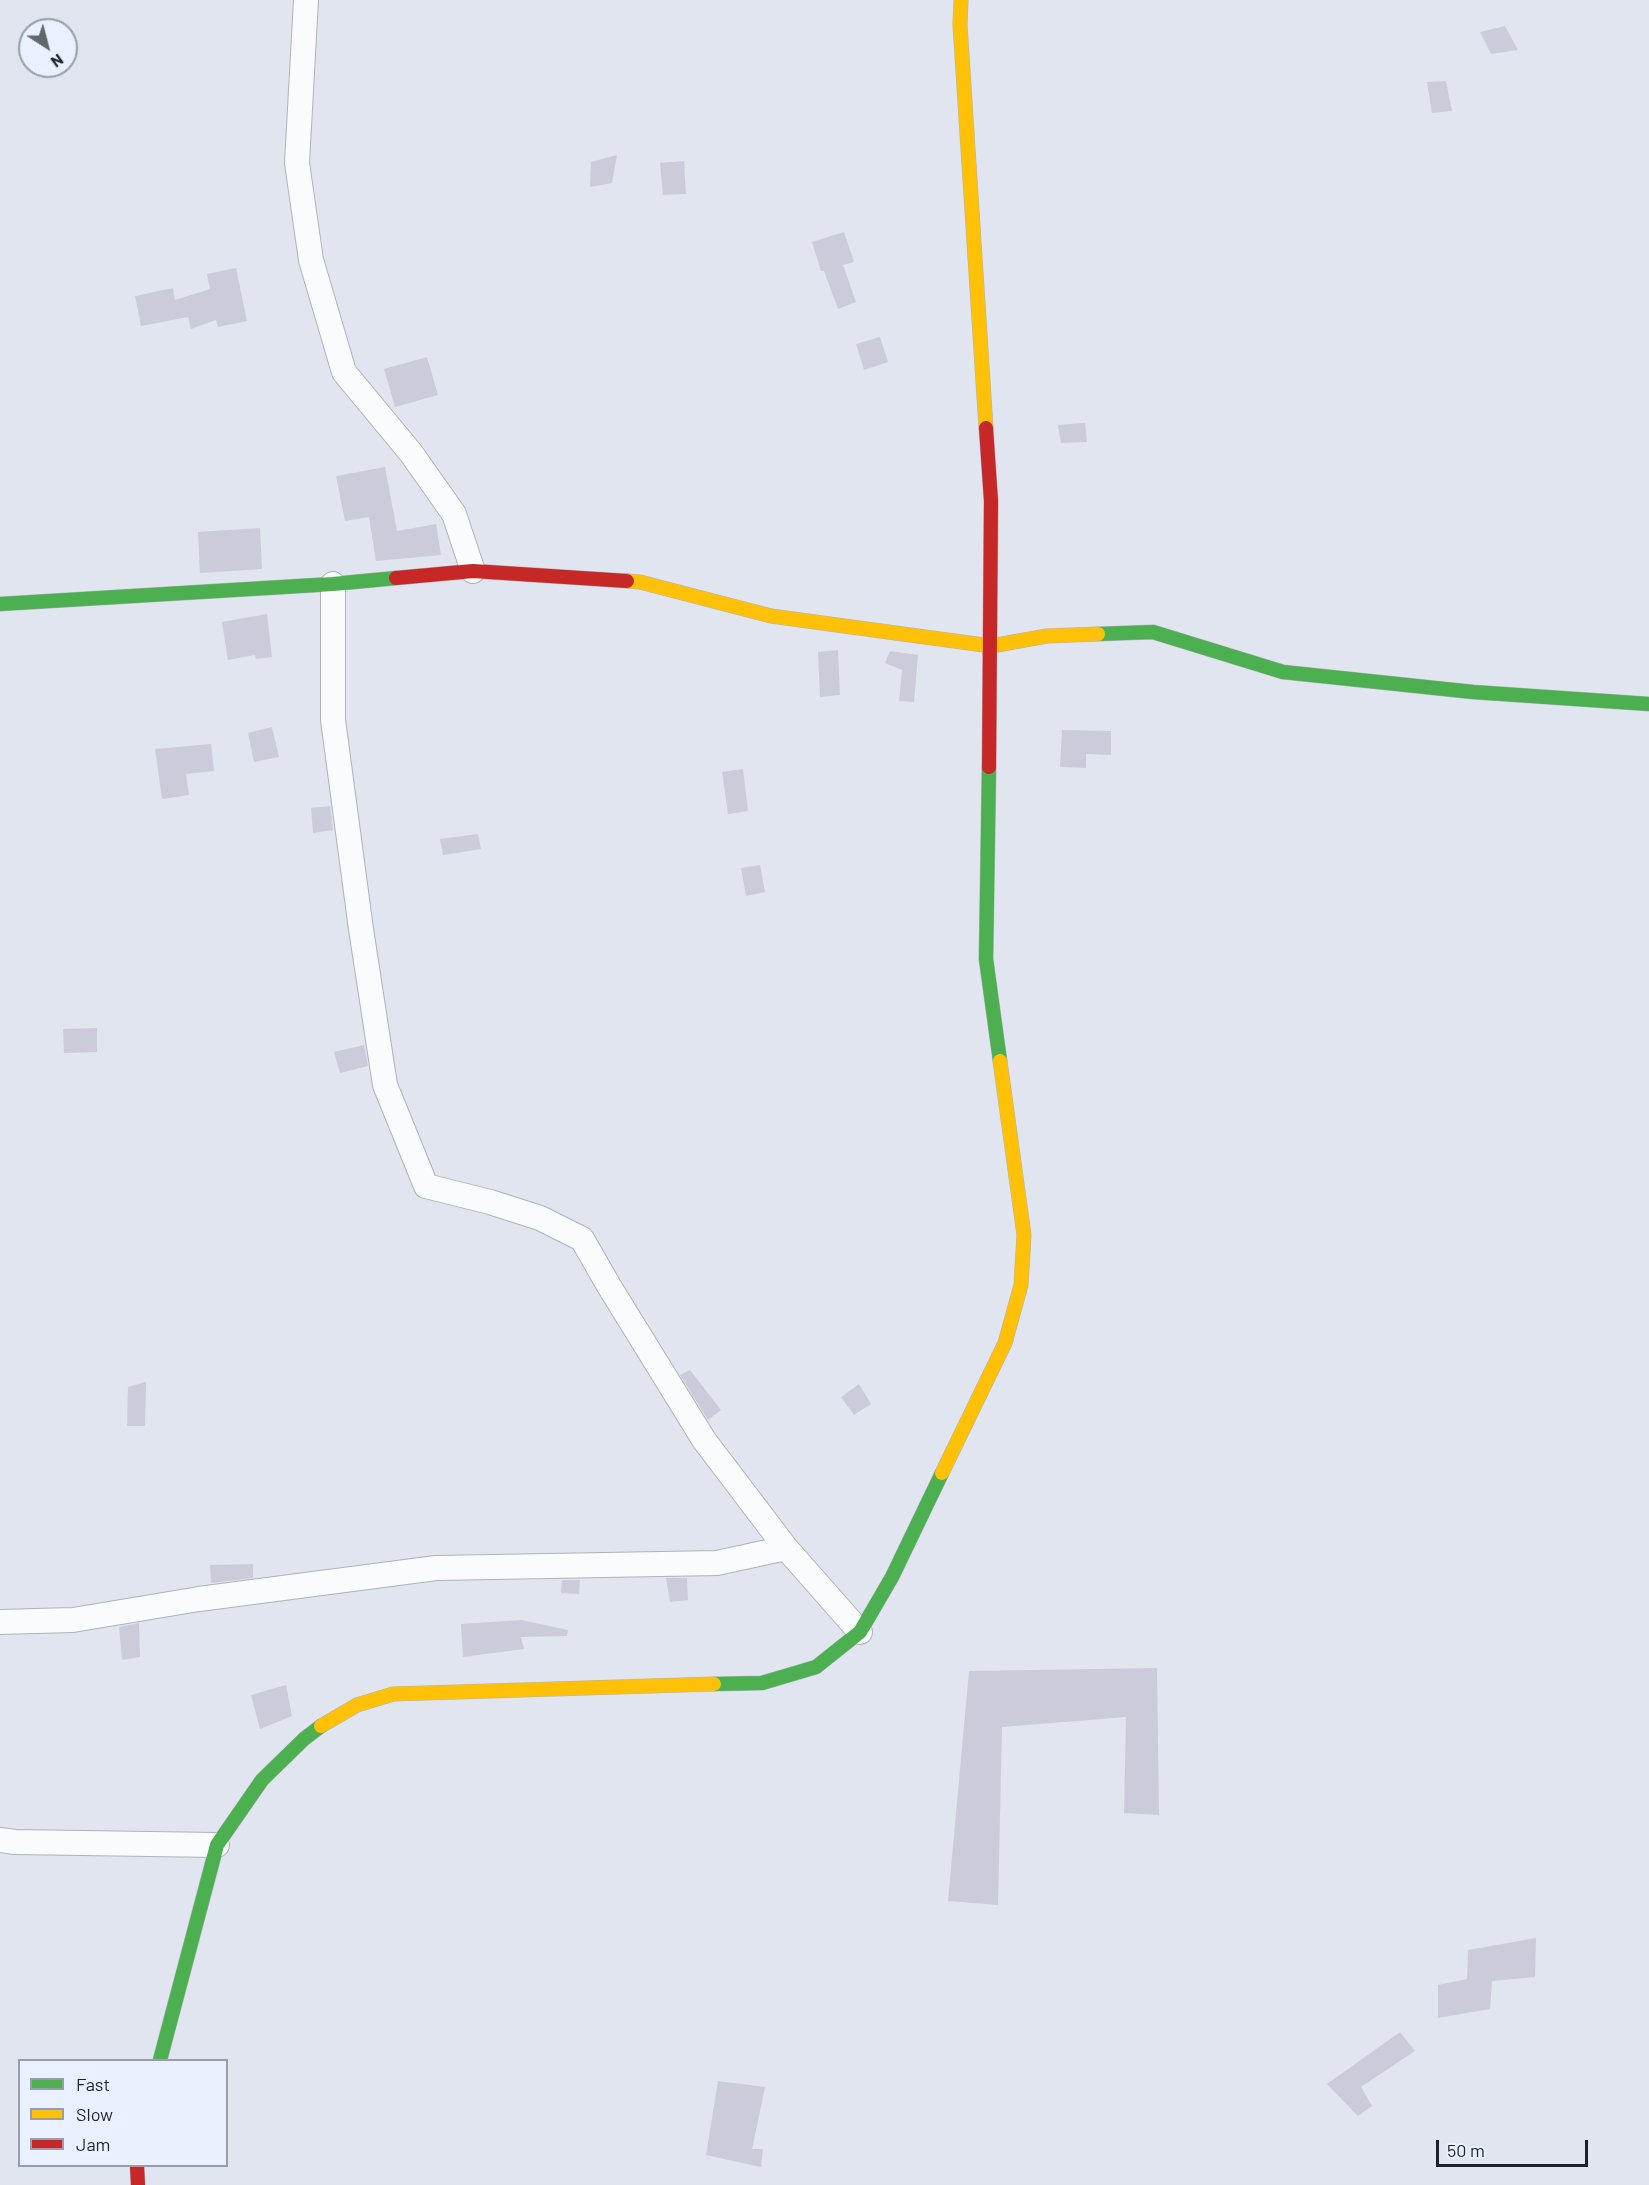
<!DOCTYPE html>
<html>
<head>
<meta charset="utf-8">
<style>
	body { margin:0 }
	#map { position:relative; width:1649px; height:2185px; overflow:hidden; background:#e0e5ef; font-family:Barlow,sans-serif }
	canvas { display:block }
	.legend { position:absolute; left:18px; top:2059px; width:210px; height:108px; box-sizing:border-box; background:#e9f0ff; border:2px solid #989da9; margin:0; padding:8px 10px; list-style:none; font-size:18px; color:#1e2127 }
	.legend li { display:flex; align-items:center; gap:12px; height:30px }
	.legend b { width:30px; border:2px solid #989da9 }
	.north { position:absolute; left:18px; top:18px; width:60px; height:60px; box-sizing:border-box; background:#e9f0ff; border:2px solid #989da9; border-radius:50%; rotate:144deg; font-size:16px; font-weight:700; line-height:24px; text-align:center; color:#1e2127 }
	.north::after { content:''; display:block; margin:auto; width:21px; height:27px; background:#62666d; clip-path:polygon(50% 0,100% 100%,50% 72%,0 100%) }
	.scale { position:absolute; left:1436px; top:2140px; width:152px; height:27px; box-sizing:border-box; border:3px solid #1e2127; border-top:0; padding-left:8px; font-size:18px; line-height:21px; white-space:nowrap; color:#1e2127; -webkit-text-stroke:4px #e9f0ff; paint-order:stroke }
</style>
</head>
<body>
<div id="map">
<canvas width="1649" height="2185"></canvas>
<ul class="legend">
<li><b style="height:8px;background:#4caf50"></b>Fast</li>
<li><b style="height:8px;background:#ffc107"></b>Slow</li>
<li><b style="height:8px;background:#c62828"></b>Jam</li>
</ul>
<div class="north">N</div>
<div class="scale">50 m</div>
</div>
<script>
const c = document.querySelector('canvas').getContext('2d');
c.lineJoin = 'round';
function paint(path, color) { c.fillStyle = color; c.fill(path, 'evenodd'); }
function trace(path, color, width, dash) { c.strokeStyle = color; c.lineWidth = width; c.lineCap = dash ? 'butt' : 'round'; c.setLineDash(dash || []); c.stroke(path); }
const building = new Path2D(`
	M1505 26 1518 50 1491 54 1480 32Z
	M1446 81 1452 111 1432 113 1427 82Z
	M617 155 612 183 590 187 591 162Z
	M684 161 686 194 663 195 660 163Z
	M844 232 854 262 843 265 856 302 838 309 824 271H821L812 242Z
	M236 268 247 321 218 327 216 320 191 329 188 317 141 326 135 296 173 288 175 300 210 289 207 274Z
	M880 337 888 362 864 370 856 344Z
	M427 357 438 395 395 407 384 369Z
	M1085 423 1087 442 1061 443 1058 425Z
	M385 467 397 531 436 524 441 555 376 561 369 517 345 521 336 476Z
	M260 528 262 569 200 573 198 532Z
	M267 614 272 657 256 659 255 655 228 660 222 622Z
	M838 650 840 695 820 697 818 652Z
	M890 651 918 655 914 702 899 701 902 670 885 663Z
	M272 727 279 757 254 762 248 733Z
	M1062 730 1111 731V755L1086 754V768L1060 767Z
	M211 744 214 771 186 774 189 795 162 799 155 749Z
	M743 769 748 811 728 814 722 772Z
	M330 806 333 830 313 833 311 808Z
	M478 834 481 849 443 855 440 839Z
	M760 865 765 892 746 896 741 868Z
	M97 1028V1052L64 1053 63 1029Z
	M364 1045 368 1066 340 1073 334 1052Z
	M690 1370 721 1410 708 1420 680 1375Z
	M146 1382 145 1426H127L128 1387Z
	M859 1384 871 1404 854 1415 841 1397Z
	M253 1564V1578L211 1583 210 1565Z
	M666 1578H687L688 1600 670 1602Z
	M562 1580H580L579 1594 561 1593Z
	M521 1620 568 1630 567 1636 521 1637 524 1649 463 1657 461 1624Z
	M139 1623 140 1657 122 1660 119 1627Z
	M1157 1668 1159 1815 1124 1813 1126 1717 1002 1727 998 1905 948 1901 969 1671Z
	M286 1685 292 1716 260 1729 251 1695Z
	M1536 1938 1535 1977 1492 1981 1490 2009 1438 2018V1985L1467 1979 1468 1950Z
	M1400 2032 1415 2051 1361 2087 1372 2106 1358 2116 1327 2084Z
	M718 2081 765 2087 752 2149H763L761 2167 706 2155Z`);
const street = new Path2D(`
	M306 0 297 163 311 260 344 372 411 453 454 514 473 571
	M333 584V720L361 929 385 1085 426 1186 490 1202 540 1218 582 1239 609 1286 704 1440 786 1548 860 1632
	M0 1622 73 1620 199 1599 436 1568 717 1563 786 1548
	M0 1840 15 1842 217 1845`);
const fast = new Path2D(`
	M0 604 333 584 396 578
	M1098 634 1153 632 1283 672 1473 692 1649 704
	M989 767 986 959 1000 1061
	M714 1684 762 1683 816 1667 860 1632 892 1577 942 1473
	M160 2060 217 1845 262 1780 304 1739 321 1726`);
const slow = new Path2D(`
	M961 0 960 25 986 428
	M627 581 640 582 771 616 991 646 1047 636 1098 634
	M942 1473 1005 1343 1021 1285 1024 1235 1000 1061
	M321 1726 357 1705 393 1694 714 1684`);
const jam = new Path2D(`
	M986 428 991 501 989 767
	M396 578 473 571 627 581
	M137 2166 138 2185`);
paint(building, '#cccbdc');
trace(street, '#aeb2ba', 26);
trace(fast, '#aeb2ba', 15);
trace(slow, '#aeb2ba', 15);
trace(jam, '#aeb2ba', 15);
trace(street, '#fafbfd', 24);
trace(fast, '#4caf50', 14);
trace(slow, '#ffc107', 14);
trace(jam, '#c62828', 14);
</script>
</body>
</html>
